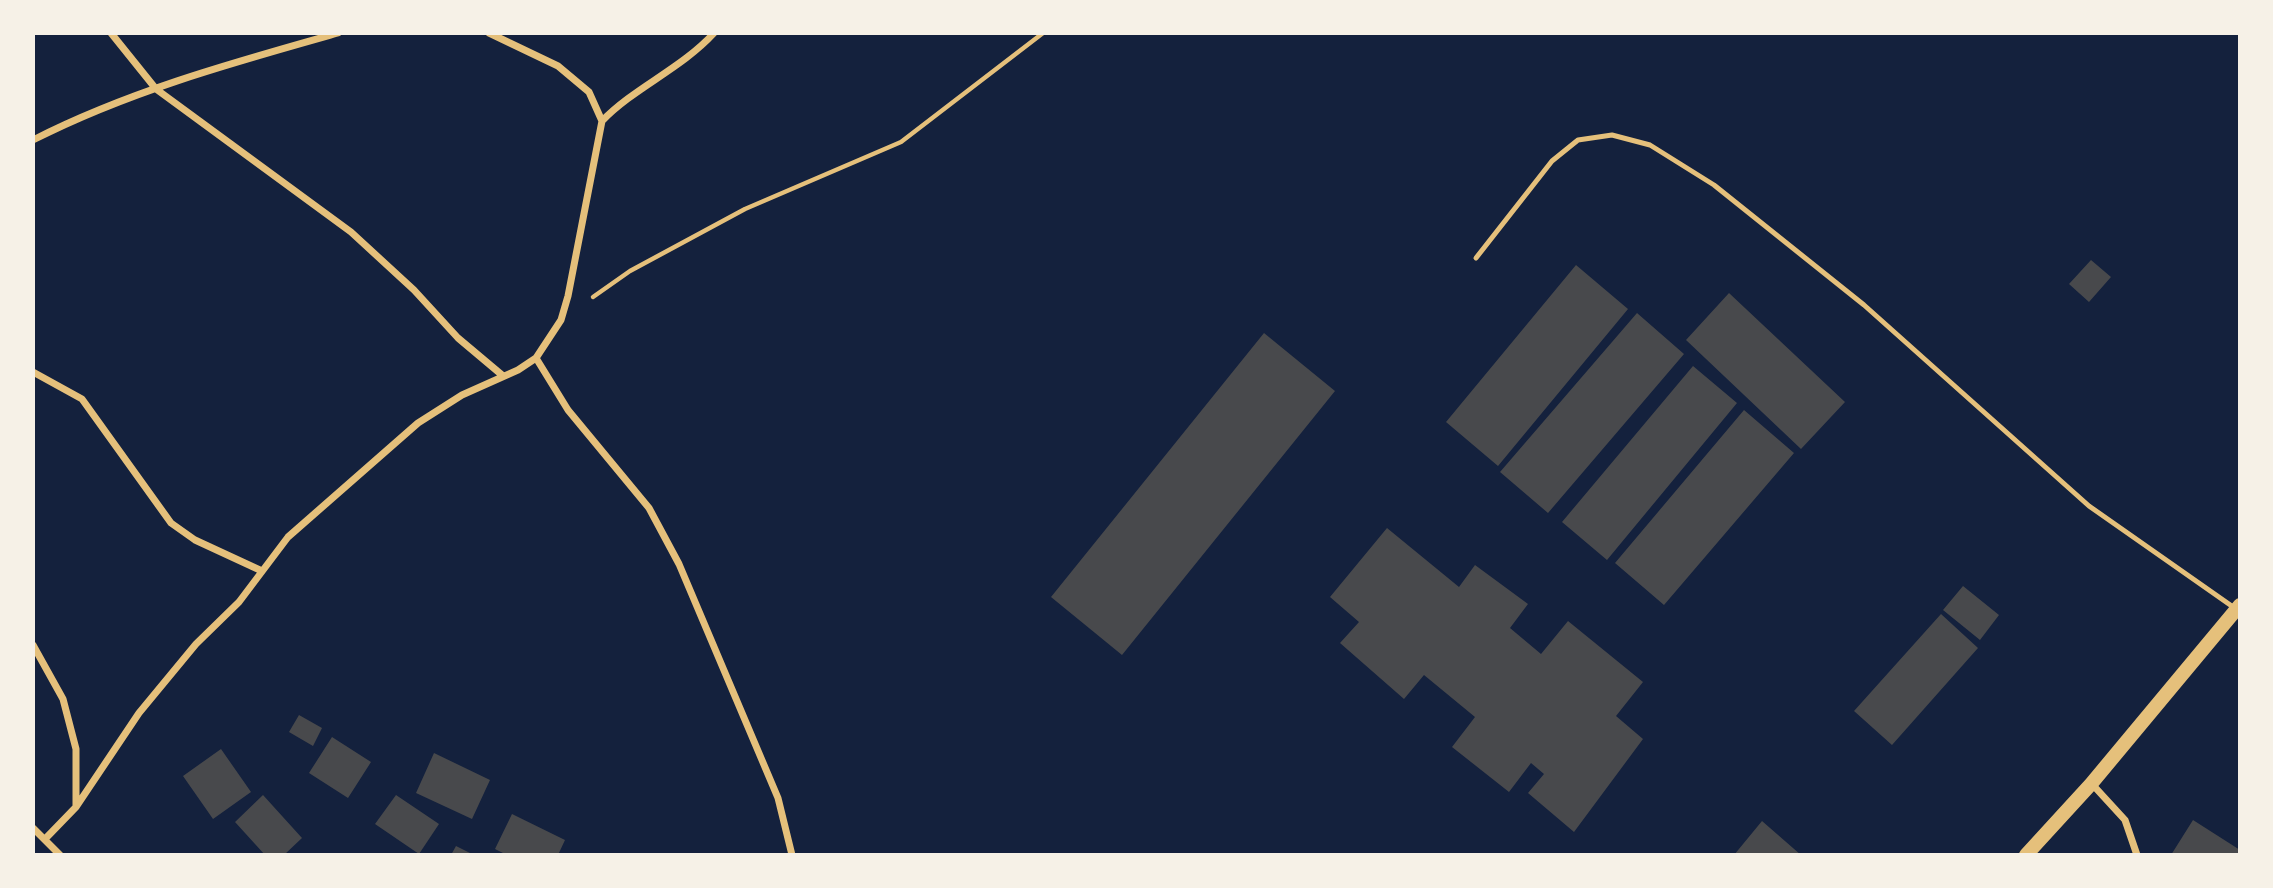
<!DOCTYPE html>
<html>
<head>
<meta charset="utf-8">
<style>
	body { margin:0 }
	#map { position:relative; width:2273px; height:888px; overflow:hidden; background:#14213d; font-family:Manrope,sans-serif }
	canvas { display:block }
	.frame { position:absolute; inset:0; border:35px solid #f6f1e7; pointer-events:none }
</style>
</head>
<body>
<div id="map">
<canvas width="2273" height="888"></canvas>
<div class="frame"></div>
</div>
<script>
const c = document.querySelector('canvas').getContext('2d');
c.lineJoin = 'round';
function paint(path, color) { c.fillStyle = color; c.fill(path, 'evenodd'); }
function trace(path, color, width, dash) { c.strokeStyle = color; c.lineWidth = width; c.lineCap = dash ? 'butt' : 'round'; c.setLineDash(dash || []); c.stroke(path); }
const building = new Path2D(`
	M2091 260 2111 277 2089 302 2069 284Z
	M1576 265 1628 309 1498 466 1446 422Z
	M1729 293 1845 402 1801 449 1686 340Z
	M1637 313 1684 354 1548 513 1500 472Z
	M1264 333 1335 391 1122 655 1051 597Z
	M1693 366 1737 403 1607 560 1562 522Z
	M1744 410 1794 453 1664 605 1615 563Z
	M1387 528 1459 587 1475 565 1528 604 1510 628 1541 654 1568 621 1643 682 1616 716 1643 739 1574 832 1528 793 1544 774 1531 763 1509 792 1452 747 1475 717 1424 675 1404 699 1340 643 1359 622 1330 597Z
	M1963 586 1999 615 1980 640 1943 610Z
	M1941 614 1978 648 1892 745 1854 711Z
	M299 715 322 728 313 746 289 732Z
	M332 737 371 762 348 798 309 773Z
	M221 749 251 792 213 819 183 776Z
	M434 753 490 780 472 819 416 793Z
	M263 795 302 838 284 855H265L235 822Z
	M396 795 439 824 419 854 375 824Z
	M512 814 565 840 558 855H507L495 849Z
	M2193 820 2240 850V855H2171Z
	M1762 821 1801 855H1734Z
	M456 846 474 855H451Z`);
const path = new Path2D(`
	M593 297 630 271 745 209 901 142 1043 33`);
const service = new Path2D(`
	M1476 258 1552 161 1578 140 1612 135 1650 145 1714 185 1864 305 2089 506 2236 609`);
const minor = new Path2D(`
	M111 33 156 89 351 232 414 290 458 338 502 375
	M602 121C635 87 681 69 714 33
	M33 140C129 91 235 62 338 33
	M536 358 568 410 649 508 679 564 778 798 792 855
	M33 372 82 399 171 523 195 540 262 571
	M33 645 63 699 76 749V806
	M2092 784 2125 820 2137 855
	M33 828 60 855
	M46 838 76 807 139 713 196 644 239 602 288 537 418 423 462 395 518 370 536 358 561 320 568 296 602 121 589 92 558 66 489 33`);
const secondary = new Path2D(`
	M2026 855 2091 784 2240 605`);
paint(building, '#48494c');
trace(path, '#e5c07b', 4.5);
trace(service, '#e5c07b', 5);
trace(minor, '#e5c07b', 7);
trace(secondary, '#e5c07b', 14);
</script>
</body>
</html>
